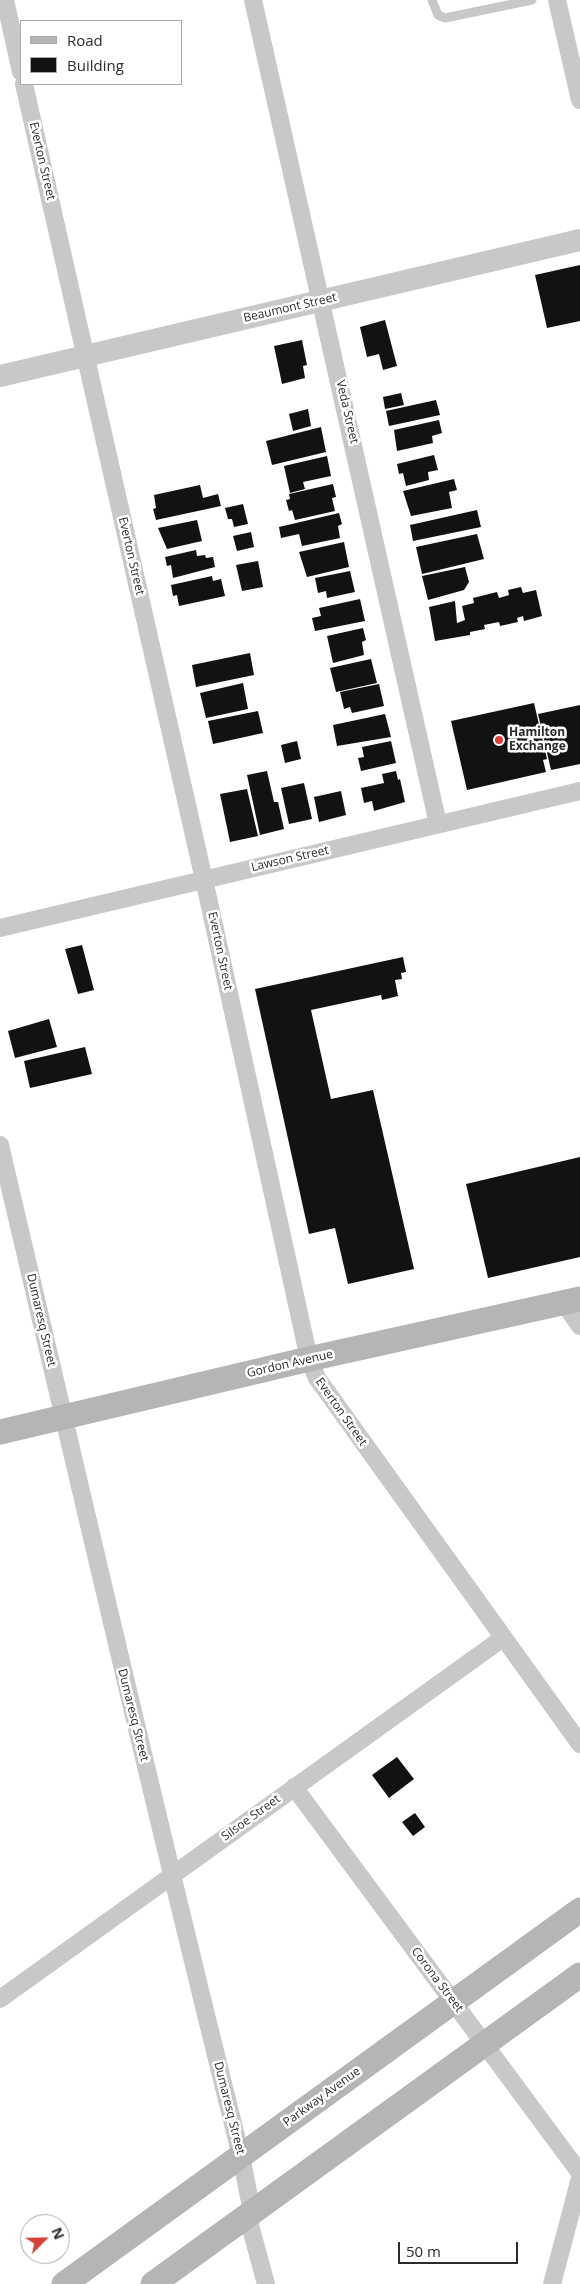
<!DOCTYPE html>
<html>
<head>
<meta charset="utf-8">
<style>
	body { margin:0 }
	#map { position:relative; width:580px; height:2284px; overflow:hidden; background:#fff; font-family:"Open Sans",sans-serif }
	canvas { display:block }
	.legend { position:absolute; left:20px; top:20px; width:162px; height:65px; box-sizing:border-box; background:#fff; border:1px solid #aaa; margin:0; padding:6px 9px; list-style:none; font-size:15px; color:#2b2b2b }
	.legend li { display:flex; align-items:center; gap:10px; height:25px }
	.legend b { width:25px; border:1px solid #aaa }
	.north { position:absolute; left:20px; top:2214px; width:50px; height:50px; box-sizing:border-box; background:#fff; border:1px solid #aaa; border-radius:50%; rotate:67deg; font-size:14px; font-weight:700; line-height:20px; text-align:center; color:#2b2b2b }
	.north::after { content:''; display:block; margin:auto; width:18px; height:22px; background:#d93f37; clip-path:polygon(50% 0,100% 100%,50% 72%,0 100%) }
	.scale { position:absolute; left:398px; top:2242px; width:120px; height:22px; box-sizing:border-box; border:2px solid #2b2b2b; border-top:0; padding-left:6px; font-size:15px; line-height:18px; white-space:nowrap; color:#2b2b2b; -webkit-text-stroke:4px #fff; paint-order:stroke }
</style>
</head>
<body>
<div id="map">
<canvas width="580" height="2284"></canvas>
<ul class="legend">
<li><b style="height:6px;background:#b5b5b5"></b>Road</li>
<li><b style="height:14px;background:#121212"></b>Building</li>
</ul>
<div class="north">N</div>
<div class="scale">50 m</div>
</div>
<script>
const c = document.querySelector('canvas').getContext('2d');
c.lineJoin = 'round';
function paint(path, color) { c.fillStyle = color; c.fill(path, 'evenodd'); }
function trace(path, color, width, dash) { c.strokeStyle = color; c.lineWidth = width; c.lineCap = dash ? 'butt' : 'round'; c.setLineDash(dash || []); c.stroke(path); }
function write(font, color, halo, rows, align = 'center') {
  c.font = font + ' "Open Sans",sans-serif'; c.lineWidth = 5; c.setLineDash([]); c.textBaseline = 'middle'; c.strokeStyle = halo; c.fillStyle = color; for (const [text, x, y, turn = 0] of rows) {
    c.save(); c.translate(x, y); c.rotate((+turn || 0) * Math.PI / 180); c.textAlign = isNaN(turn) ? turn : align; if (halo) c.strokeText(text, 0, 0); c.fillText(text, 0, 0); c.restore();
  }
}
const building = new Path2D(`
	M580 265V321L547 328 535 275Z
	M385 320 397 366 383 370 379 354 367 357 360 327Z
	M302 340 307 365 303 366 305 378 282 384 274 346Z
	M401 393 404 405 385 409 383 397Z
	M436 400 440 415 389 426 386 411Z
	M308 409 311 426 293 431 289 414Z
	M439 420 442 433 432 436 433 443 397 451 394 430Z
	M321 427 326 452 272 465 266 441Z
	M434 455 438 470 428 472 429 480 406 486 403 473 399 474 397 464Z
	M327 456 331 476 303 482 305 489 290 493 284 466Z
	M454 479 457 490 449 492 452 508 411 516 403 491Z
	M333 484 336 497 332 498 335 511 295 520 292 510 289 511 286 500 290 499 289 494Z
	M200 485 203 498 218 494 221 506 156 520 153 509 156 508 154 495Z
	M243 504 248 524 234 527 232 519H228L225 508Z
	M477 510 481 527 413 541 410 525Z
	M339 513 342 524 338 526 340 538 302 546 299 534 281 538 279 527Z
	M197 520 202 541 167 549 158 528Z
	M251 532 254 547 237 551 233 536Z
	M477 534 484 559 422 574 416 547Z
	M344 542 349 567 307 577 299 552Z
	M196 550 197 556 205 555 206 558 213 557 215 567 173 578 171 565 167 566 165 557Z
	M258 561 263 587 242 591 236 565Z
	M465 567 469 582 464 590 428 600 422 576Z
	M350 571 355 592 327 598 326 591 318 593 315 578Z
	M212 576 213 581 221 579 225 596 179 606 177 595 173 596 171 585Z
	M521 587 523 593 536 590 542 616 524 621 523 616 517 618 518 622 500 626 499 622 484 625 485 629 470 632V635L435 641 429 607 455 601 457 623 465 620 462 606 474 603 473 598 497 592 499 598 509 595 508 590Z
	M360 599 365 621 315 631 312 618 321 616 319 608Z
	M363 628 366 640 362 642 364 655 333 663 327 636Z
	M250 653 254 675 196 687 192 665Z
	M371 659 377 683 336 692 330 668Z
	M243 683 248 709 206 718 200 693Z
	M379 684 384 706 352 713 350 707 344 709 340 692Z
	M534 703 547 759 543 760 546 772 467 790 451 721Z
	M580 705V764L551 770 538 714Z
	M258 711 263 733 213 744 208 721Z
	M385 714 391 737 337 746 333 725Z
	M297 741 301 759 285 763 281 745Z
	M391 741 396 763 361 771 358 758 364 757 362 747Z
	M267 771 274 802H278L284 829 260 835 247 775Z
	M396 771 398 780 400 779 405 802 374 811 372 801 364 803 361 788 384 783 382 774Z
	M304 783 312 819 289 824 281 788Z
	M247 789 258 836 230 842 220 794Z
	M341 791 346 815 319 822 314 797Z
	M82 945 94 990 78 994 65 949Z
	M403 957 406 972 401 973 402 979 395 980 398 996 382 1000 381 995 311 1010 331 1099 373 1090 414 1269 348 1284 335 1228 309 1234 255 989Z
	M49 1019 57 1047 15 1058 8 1031Z
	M85 1047 92 1074 30 1088 24 1061Z
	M580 1157V1257L488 1278 466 1184Z
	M397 1757 414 1779 389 1798 372 1775Z
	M415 1813 425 1827 413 1836 402 1822Z`);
const service = new Path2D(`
	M432 0 438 15 445 18 532 0`);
const minor = new Path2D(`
	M5 0 21 72
	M253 0 438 824
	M557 0 580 100
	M24 84 207 893 309 1359 317 1378 580 1744
	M0 928 580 791
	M0 1145C79 1482 157 1820 241 2156L252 2212 250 2225 266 2284
	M564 1303 580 1326
	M294 1787 580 2173
	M0 1999 503 1638
	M552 2284 580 2178`);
const tertiary = new Path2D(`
	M0 376 580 240`);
const secondary = new Path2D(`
	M0 1432 309 1359 580 1299
	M64 2284 580 1910
	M153 2284 580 1975`);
const markers = [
	[499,740,5,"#d93f37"]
];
const streetNames = [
	["Everton Street",42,161,77],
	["Beaumont Street",290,308,-13],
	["Veda Street",347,412,77],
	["Everton Street",131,556,77],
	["Lawson Street",290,859,-13],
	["Everton Street",220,951,78],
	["Dumaresq Street",41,1320,77],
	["Gordon Avenue",290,1364,-13],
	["Everton Street",341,1412,55],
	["Dumaresq Street",133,1715,76],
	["Silsoe Street",251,1818,-36],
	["Corona Street",437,1980,53],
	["Parkway Avenue",322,2097,-36],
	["Dumaresq Street",229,2108,76]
];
const poiNames = [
	["Hamilton",509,733],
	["Exchange",509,747]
];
paint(building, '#121212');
trace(service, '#c8c8c8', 9);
trace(minor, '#c8c8c8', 18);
trace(tertiary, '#c8c8c8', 22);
trace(secondary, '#b5b5b5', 25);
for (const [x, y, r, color] of markers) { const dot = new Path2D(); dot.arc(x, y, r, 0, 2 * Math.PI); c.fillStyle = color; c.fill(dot); trace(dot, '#fff', 2); }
write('12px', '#2b2b2b', '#fff', streetNames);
write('bold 12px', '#2b2b2b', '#fff', poiNames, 'left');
</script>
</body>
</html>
